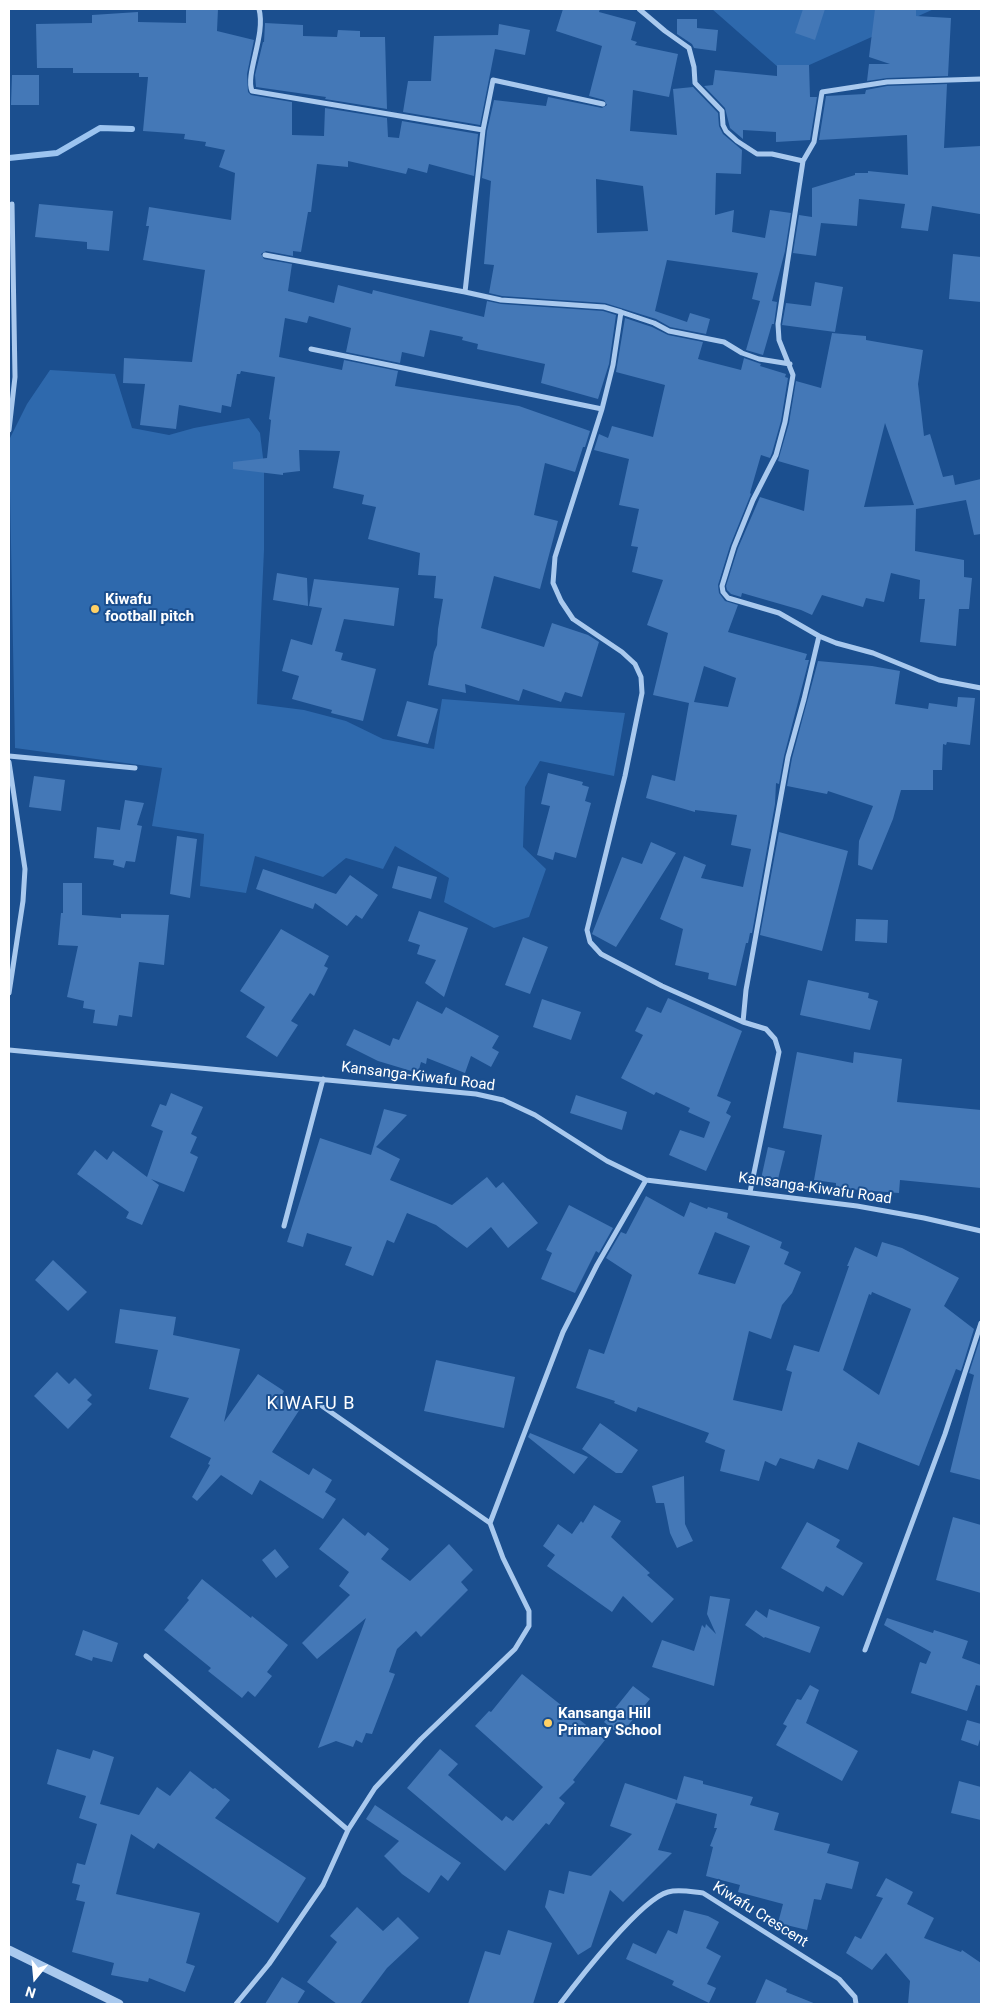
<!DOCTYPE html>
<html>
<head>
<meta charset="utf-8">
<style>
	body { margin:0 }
	#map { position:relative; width:990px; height:2013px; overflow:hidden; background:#1b4f8f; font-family:Roboto,sans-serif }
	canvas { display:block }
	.frame { position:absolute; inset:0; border:10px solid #fff; pointer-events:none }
	.north { position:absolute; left:10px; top:1953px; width:50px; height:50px; -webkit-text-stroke:4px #1b4f8f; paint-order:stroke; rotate:197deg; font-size:14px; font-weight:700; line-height:20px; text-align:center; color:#fff }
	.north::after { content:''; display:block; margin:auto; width:18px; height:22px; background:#fff; clip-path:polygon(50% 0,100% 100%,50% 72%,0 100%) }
</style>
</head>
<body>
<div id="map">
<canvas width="990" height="2013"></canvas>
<div class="frame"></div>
<div class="north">N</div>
</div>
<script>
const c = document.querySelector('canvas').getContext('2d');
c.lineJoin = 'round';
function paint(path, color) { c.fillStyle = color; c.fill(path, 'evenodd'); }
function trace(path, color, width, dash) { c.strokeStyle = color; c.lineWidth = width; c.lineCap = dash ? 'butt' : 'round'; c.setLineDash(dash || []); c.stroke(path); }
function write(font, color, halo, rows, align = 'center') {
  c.font = font + ' Roboto,sans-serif'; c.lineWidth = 4; c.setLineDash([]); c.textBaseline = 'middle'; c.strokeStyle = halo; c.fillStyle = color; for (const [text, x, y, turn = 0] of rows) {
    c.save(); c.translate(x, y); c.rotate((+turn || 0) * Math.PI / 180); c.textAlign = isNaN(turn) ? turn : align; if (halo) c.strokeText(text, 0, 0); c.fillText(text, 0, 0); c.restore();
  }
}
const green = new Path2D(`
	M712 9H934L787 75Z
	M50 370 115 374 132 428 169 435 194 428 249 418 260 433 264 466V550L257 704 304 710 346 721 383 739 434 749 442 699 625 713 614 776 540 761 525 787 523 847 546 869 529 917 494 928 444 902 449 878 395 846 383 869 346 858 323 877 255 856 246 893 200 886 204 834 152 826 162 768 15 748 9 440 27 404Z`);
const stream = new Path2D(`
	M9 158 57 153 100 128 132 129`);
const building = new Path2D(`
	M186 9H218L217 31 254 40 247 74 248 92 251 95 292 102V135L324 136 325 108 387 118 388 137 399 138 402 121 478 134 474 176 429 164 427 173 408 168 406 174 348 161V167L317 164 311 212H308L301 252 293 251V256L266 251 261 254 264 259 292 264 288 291 334 303 338 285 372 294 373 290 484 317 487 301 501 304 603 311 616 315 609 364 598 399 541 383 545 364 477 349 478 344 462 340 463 337 430 330 424 357 402 352 400 363 346 352 351 328 309 316 307 323 285 318 279 357 342 370 344 360 398 371 395 386 519 406 590 431 585 447H583L575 472 545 463 534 515 558 521 540 589 494 576 481 628 544 647 552 623 588 635 599 642 582 697 565 692 561 702 523 689 519 701 465 684 466 693 428 685 434 652 437 645 438 629 443 599 434 598 436 576 418 575 420 553 368 539 376 507 362 504 364 495 333 488 340 451 299 450 300 471 283 473V475L233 469V462L267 458 271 420 269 419 275 377 241 371 240 374H237L231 407 222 405 221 413 179 405 176 429 140 425 145 384 123 383 124 358 192 362 205 270 143 260 149 226H146L149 207 231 220 235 173 219 167 225 150 205 146 206 142 184 139 185 134 143 131 148 77H139V73H73V68H37L36 24 92 23V15L138 12V22L186 23Z
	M563 9H600L599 12 636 22 631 40 637 42 635 45 678 54 669 97 633 90 630 131 677 135 673 89 693 87 718 113 719 126 723 134 742 150 741 174 716 173 715 215 734 210 732 232 765 238 770 210 791 213 785 251 772 301 777 302 774 324H772L763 355 746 350 760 301 752 299 758 273 667 260 655 311 687 322 690 313 710 319 706 334 670 327 656 319 605 303 502 296 489 293 494 265 484 264 491 181 482 178 487 131 494 100 546 106 548 97 602 108 607 105 604 100 589 96 602 46 556 31ZM596 179 643 186 648 231 597 233Z
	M803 9H825L815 40 795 33Z
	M875 9H916V16L951 18 948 76 887 78 867 81 869 64H890L869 57Z
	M677 19H697V28L718 30 716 51 694 48 692 44 677 34Z
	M265 23 303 25V36L337 37 338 30 360 31V37H385L387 109 325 99 326 97 256 87 255 75 263 42H264Z
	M499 24 530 30 525 55 495 49 480 125 403 112 408 81H431L434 36 498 35Z
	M777 65H809L810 97H817L810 140 776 142V132L743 130V139L730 128 725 108 704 86 713 85 715 70 777 76Z
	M12 75H39V105H11Z
	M947 84 944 148 981 146 980 214 932 206 928 231 901 228 905 204 859 199 857 226 821 223 816 256 793 253 799 215 812 217V188L855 175V173H868V171L908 175 907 135 819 140 826 96 865 94 866 90 887 86Z
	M39 204 113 211 109 251 87 249V242L35 237Z
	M953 254 981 257V302L949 299Z
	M815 282 843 287 835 332 782 325 786 303 811 306Z
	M625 318 652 327 668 335 703 342 698 359 741 370 744 358 761 364 760 366 786 374 785 377 788 378 781 421 772 453 770 458 761 455 750 493 751 494 730 546 718 585 719 593 725 601 738 605 728 632 807 654 805 660H809L784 756 779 784 776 783 775 804 752 933H750L748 943H746L736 986 708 979 709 973 675 965 683 929 660 919 684 856 706 865 701 878 743 887 751 849 731 845 737 815 695 810V812L646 798 652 775 675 781 689 703 653 695 668 633 647 625 663 580 632 572 638 547 631 546 639 509 619 505 629 459 594 450 599 434 608 438 612 426 653 437 665 385 616 372ZM704 666 736 678 728 707 694 702Z
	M832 333 866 336V340L923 350 918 384 924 436 930 434 943 477 953 475 955 485 981 479V534L974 535 966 500 916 509 915 551 964 560V577L972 578 969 609H959L956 646 920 642 925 599H919L920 580 891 573 884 602 866 598 863 607 822 595 812 615 801 610 742 593 741 597 731 594 727 590 726 586 738 548 760 497 804 511 809 470 778 461 789 423 796 381 821 388ZM885 423 914 505 864 507Z
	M277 573 307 578 308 606 273 600Z
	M314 579 399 588 394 626 344 619 335 651 343 653 341 660 376 669 363 721 331 713 332 710 292 699 299 676 282 671 291 639 312 645 322 608 309 606Z
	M818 661 872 666 900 671 895 704 928 709 929 703 957 707 958 697 975 698 970 745 947 742 946 745 943 744 942 770H933V790H901L893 819 872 870 858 865 859 841 873 806 828 791 827 794 787 786 792 758Z
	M407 701 438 709 428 744 397 736Z
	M548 773 583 782 582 785 589 787 585 801 591 803 576 858 555 852 553 860 537 855 550 806 541 804Z
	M34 776 65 780 61 811 29 807Z
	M125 800 144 803 137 825 142 826 135 862 126 861 124 868 113 865 114 860 94 858 97 827 120 830Z
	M779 832 848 851 822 951 760 935Z
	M177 836 197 839 190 898 170 894Z
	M651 842 676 853 616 947 592 934 622 857 642 864Z
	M398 866 437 877 431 899 392 888Z
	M263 869 336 894 350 875 378 895 362 919 356 915 347 926 315 903 313 909 256 889Z
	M63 883H82V915L121 918V914L169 915 164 965 139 962 132 1017 119 1015 117 1026 93 1023 95 1010 83 1008 84 1001 67 997 78 946 58 945 61 913H63Z
	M419 911 468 928 444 997 425 983 436 960 417 954 420 945 408 941Z
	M856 919 888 920 887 943 855 941Z
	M281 929 329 956 324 966 328 968 314 996 310 993 291 1021 298 1025 277 1057 246 1037 265 1007 240 991Z
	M523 937 548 947 530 994 505 985Z
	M808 980 869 993 868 998 878 1001 870 1030 800 1015Z
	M668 998 742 1031 717 1096 731 1102 726 1113 731 1116 706 1171 669 1155 680 1130 704 1138 710 1122 688 1112 690 1108 656 1092 654 1095 621 1078 643 1035 635 1031 647 1007 661 1013Z
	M542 999 581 1012 571 1040 533 1027Z
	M417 1001 442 1014 446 1007 499 1036 492 1048 499 1052 491 1067 471 1056 465 1073 427 1058 426 1064 421 1062 418 1073 378 1061 346 1045 354 1029 390 1046 393 1038 399 1040Z
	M797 1052 853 1063 854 1052 902 1059 897 1102 981 1110V1188L900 1180 899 1193 836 1188V1183L814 1180 822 1135 783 1128Z
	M171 1093 203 1107 191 1134 197 1137 190 1153 198 1157 184 1192 151 1179 159 1185 142 1225 126 1218 129 1212 77 1174 95 1150 107 1160 113 1151 147 1177 163 1131 151 1126 160 1104 166 1106Z
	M576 1095 627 1112 622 1130 570 1113Z
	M384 1109 407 1115 376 1147 400 1159 390 1180 452 1205 487 1177 496 1188 503 1182 538 1223 508 1248 491 1227 467 1248 436 1225 407 1213 394 1243 387 1240 373 1276 345 1265 352 1247 307 1233 303 1247 287 1242 320 1138 371 1155Z
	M768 1147 785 1151 777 1183 761 1179Z
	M646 1196 684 1217 690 1202 707 1209 708 1207 728 1213 727 1218 782 1242 780 1248 789 1252 784 1264 801 1272 792 1293 782 1305 771 1339 749 1331 733 1400 782 1411 792 1372 786 1370 794 1345 819 1352 849 1266H847L855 1247 877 1257 882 1242 902 1248 959 1278 944 1306 974 1329 961 1371 956 1369 919 1466 858 1442 848 1470 818 1459 814 1469 780 1458 776 1466 765 1461 759 1481 720 1471 725 1450 705 1442 709 1433 638 1407 636 1412 614 1403 615 1401 576 1388 589 1349 604 1354 632 1275 606 1258 621 1232 626 1234ZM715 1232 750 1246 735 1284 698 1274ZM872 1292 911 1309 879 1395 843 1370 869 1294 871 1295Z
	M569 1205 613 1228 599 1253 596 1251 575 1293 541 1279 552 1253 546 1250Z
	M53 1260 87 1292 68 1311 35 1280Z
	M120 1309 176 1317 173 1335 240 1349 224 1422 258 1374 284 1391 281 1397 300 1409 272 1452 309 1475 313 1468 332 1480 325 1492 336 1499 323 1519 260 1480 252 1495 221 1475 197 1501 192 1497 210 1465 208 1464 211 1458 170 1437 189 1398 149 1389 158 1350 115 1343Z
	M981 1336V1480L950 1472 974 1375 969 1373Z
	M436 1360 515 1377 504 1428 424 1411Z
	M57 1372 69 1384 75 1378 92 1395 87 1400 92 1404 68 1429 34 1396Z
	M600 1423 638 1450 622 1473H616L582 1449Z
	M530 1433 588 1457 574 1474 528 1437Z
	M684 1476 685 1524 693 1541 677 1548 670 1533 664 1503H656L652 1486Z
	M594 1505 621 1521 611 1537 650 1573 647 1575 674 1599 652 1623 623 1596 612 1612 547 1566 555 1555 543 1546 558 1524 572 1534 581 1521 583 1523Z
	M953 1517 981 1525V1593L936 1580Z
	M343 1518 365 1536 368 1532 389 1549 381 1559 410 1581 449 1544 473 1570 461 1582 468 1590 421 1637 416 1631 397 1649 389 1672 395 1674 372 1734 366 1733 362 1743 356 1740 353 1747 336 1741 318 1748 366 1618 317 1659 302 1643 350 1595 339 1586 349 1572 319 1549Z
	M807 1522 840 1540 836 1547 863 1563 843 1596 826 1586 823 1592 781 1568Z
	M275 1549 289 1567 276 1578 262 1560Z
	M202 1579 251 1618 252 1616 288 1645 267 1672 272 1676 255 1697 248 1691 242 1698 208 1671 211 1668 164 1630 189 1600 187 1598Z
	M710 1596 730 1599 714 1686 652 1667 662 1640 694 1651 702 1625 705 1628 706 1624 716 1634 707 1614Z
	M769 1609 820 1627 810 1653 765 1637 764 1638 745 1625 756 1610 767 1618Z
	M887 1618 933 1633 934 1630 968 1641 962 1658 981 1665V1686L976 1685 967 1711 911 1693 920 1662 926 1664 931 1652 884 1625Z
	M83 1630 118 1643 112 1662 93 1657 92 1661 75 1655Z
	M522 1674 605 1740 573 1780 575 1782 559 1798 565 1803 549 1825 546 1823 505 1871 407 1788 440 1749 458 1764 448 1775 502 1821 506 1816 513 1821 543 1787 475 1726 489 1711 491 1712Z
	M810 1685 819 1690 806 1723 858 1751 842 1781 776 1745 787 1726 783 1724 797 1699 801 1700Z
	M633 1686 650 1699 620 1735 604 1722Z
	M967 1720 981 1724V1736L978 1746 961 1740Z
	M57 1749 90 1759 93 1750 114 1757 100 1804 139 1815 157 1787 170 1796 190 1771 213 1789 215 1788 230 1800 215 1818 306 1878 278 1923 158 1843 154 1849 131 1834 116 1894 200 1913 186 1963 195 1966 185 1992 149 1978 148 1982 111 1975 114 1963 72 1952 85 1902 76 1900 80 1885 72 1883 77 1863 85 1865 97 1824 79 1818 86 1796 47 1784Z
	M684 1776 703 1781V1784L753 1797 750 1805 779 1813 774 1830 830 1844 827 1853 859 1862 852 1889 826 1883 821 1900 814 1899 807 1930 778 1923 783 1904 738 1892 740 1885 706 1876 713 1847 710 1846 717 1828H714L717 1814 676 1803Z
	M959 1781 981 1787V1820L951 1813Z
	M625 1783 677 1800 658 1850 672 1853 623 1902 610 1890 591 1947 578 1955 545 1907 549 1890 564 1894 569 1871 591 1876 632 1834 610 1826Z
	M375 1805 461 1863 448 1881 441 1875 429 1893 402 1874 384 1856 399 1841 366 1819Z
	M886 1878 913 1892 907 1904 934 1918 924 1938 961 1952 962 1950 981 1963V2004H908L910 1981 886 1953 872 1970 846 1953 855 1936 861 1939 883 1898 876 1896Z
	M357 1907 383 1931 398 1917 419 1938 387 1968 360 2004H337L307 1982 337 1942 330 1936Z
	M684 1910 708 1916 719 1922 706 1948 721 1956 707 1984 716 1988 709 2003 672 1985 674 1981 626 1959 633 1943 656 1954 668 1930 677 1934Z
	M508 1930 552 1943 533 2004H468L485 1951 500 1955Z
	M282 1977 305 1991 297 2004H265Z
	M766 1979 787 1989 786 1992 816 2004H755Z`);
const minor = new Path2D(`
	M259 9C266 35 245 74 252 91L483 130
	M639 9 665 31 689 48 694 67 695 83 722 111 723 125 726 131 737 141 757 154H772L803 161
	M981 79 887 82 822 92 814 142 803 161 778 324 779 340 793 375 785 422 776 455 753 500 734 547 722 586 723 592 728 598 779 613 819 636 836 643 873 653 939 680 981 688
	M603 104 493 80 483 130 465 292 501 300 604 307 621 312 613 365 602 409 555 557 553 583 561 601 573 619 622 652 635 664 641 677 642 693 625 776 587 930 590 942 601 954 662 986 743 1022 766 1029 775 1039 779 1052 750 1192
	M265 255 465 292
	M621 312 654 323 669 331 724 342 742 353 759 359 790 364
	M311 349 602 409
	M9 430 15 377 12 204
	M9 756 135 768
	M9 762 25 869 23 901 9 993
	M743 1022 746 990 788 757 804 699 819 636
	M9 1050 476 1094 503 1100 535 1115 607 1161 646 1180 857 1206 924 1218 981 1231
	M284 1226 323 1079
	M322 1406 490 1523
	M865 1650 945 1434 981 1323
	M146 1656 348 1830
	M236 2004 269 1964 323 1885 348 1830 375 1788 421 1739 515 1649 529 1626V1611L503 1558 490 1523 563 1332 597 1265 646 1180
	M560 2004C579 1979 641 1899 668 1892 679 1889 692 1892 703 1893L839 1979 855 1997 856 2004`);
const tertiary = new Path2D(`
	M9 1950 119 2004`);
const markers = [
	[95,609,5,"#ffd166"],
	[548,1723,5,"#ffd166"]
];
const poiNames = [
	["Kiwafu",105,600],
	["football pitch",105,617],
	["Kansanga Hill",558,1714],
	["Primary School",558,1731]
];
const streetNames = [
	["Kansanga-Kiwafu Road",418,1077,7],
	["Kansanga-Kiwafu Road",815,1189,8],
	["Kiwafu Crescent",760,1915,32]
];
const quarterNames = [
	["KIWAFU B",311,1404]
];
paint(green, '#2e69ad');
trace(stream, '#9cc4f0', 6);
paint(building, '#4478b7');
trace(minor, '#a9c9ee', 5);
trace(tertiary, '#a9c9ee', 9);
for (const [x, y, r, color] of markers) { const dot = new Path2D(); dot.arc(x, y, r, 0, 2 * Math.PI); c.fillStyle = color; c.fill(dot); trace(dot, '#1b4f8f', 2); }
write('bold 15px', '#fff', '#1b4f8f', poiNames, 'left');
write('15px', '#fff', '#1b4f8f', streetNames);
c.letterSpacing = '1px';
write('18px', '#fff', '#1b4f8f', quarterNames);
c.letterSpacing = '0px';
</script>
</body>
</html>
